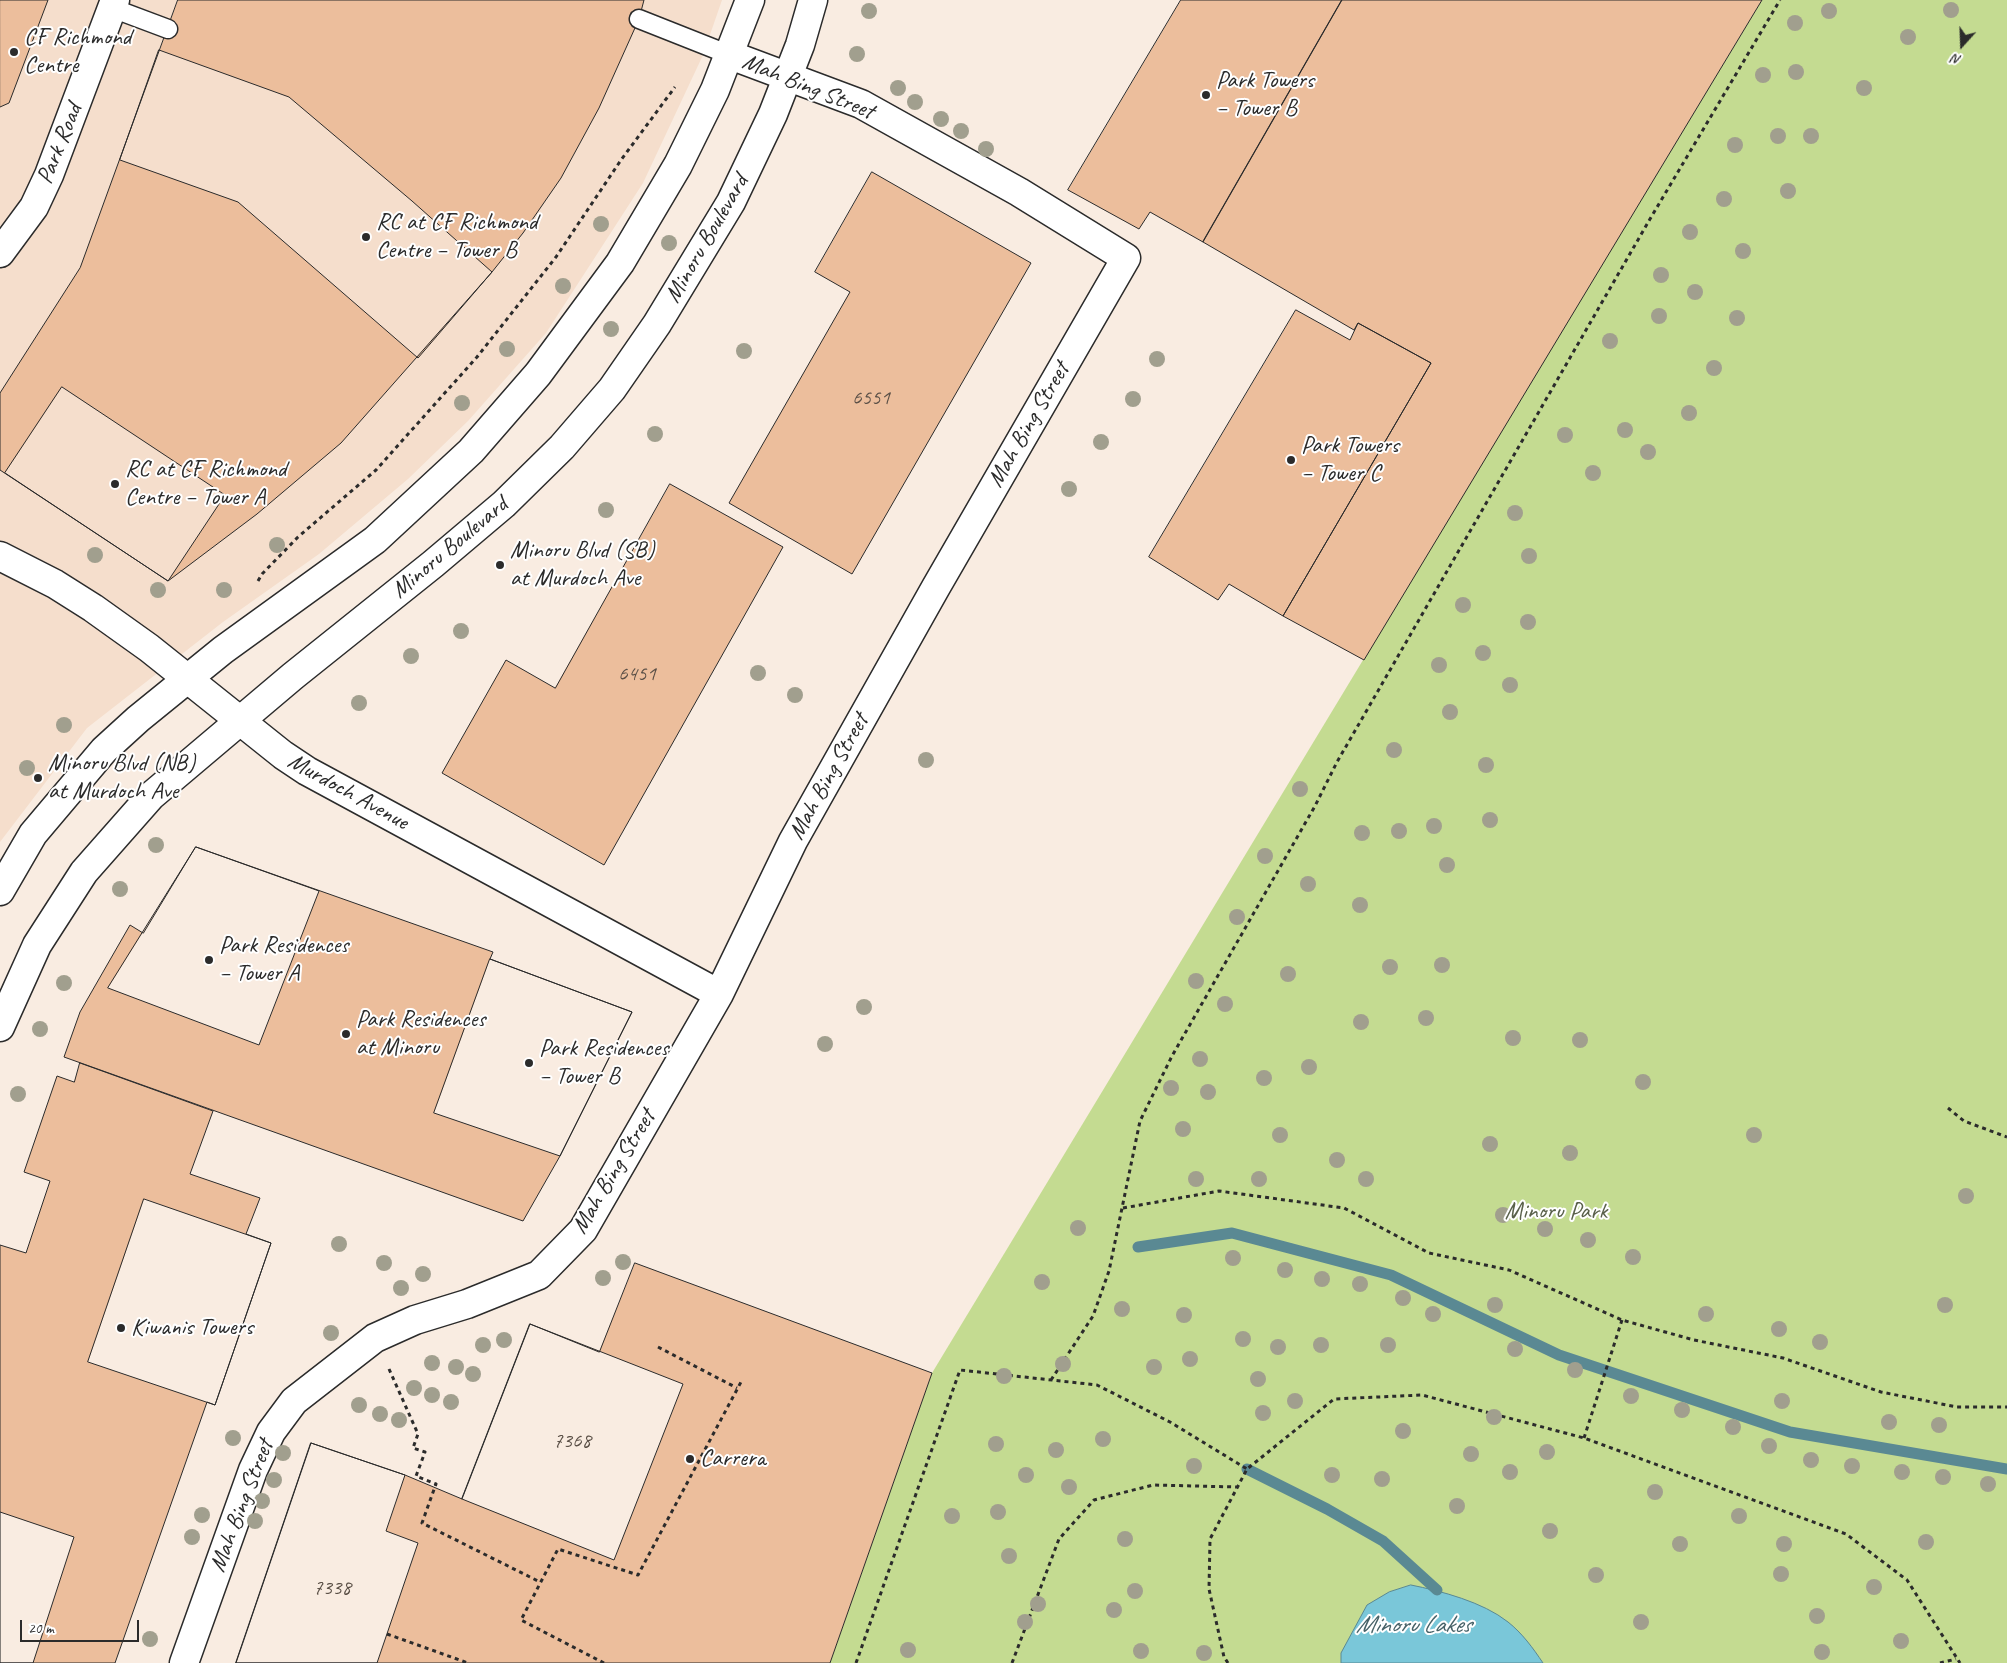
<!DOCTYPE html>
<html>
<head>
<meta charset="utf-8">
<style>
	body { margin:0 }
	#map { position:relative; width:2007px; height:1663px; overflow:hidden; background:#f9ece1; font-family:Caveat,sans-serif }
	canvas { display:block }
	.north { position:absolute; left:1937px; top:20px; width:50px; height:50px; -webkit-text-stroke:4px #fff; paint-order:stroke; rotate:200deg; font-size:14px; font-weight:700; line-height:20px; text-align:center; color:#2b2b2b }
	.north::after { content:''; display:block; margin:auto; width:18px; height:22px; background:#2b2b2b; clip-path:polygon(50% 0,100% 100%,50% 72%,0 100%) }
	.scale { position:absolute; left:20px; top:1620px; width:119px; height:22px; box-sizing:border-box; border:2px solid #2b2b2b; border-top:0; padding-left:6px; font-size:15px; line-height:18px; white-space:nowrap; color:#2b2b2b; -webkit-text-stroke:4px #fff; paint-order:stroke }
</style>
</head>
<body>
<div id="map">
<canvas width="2007" height="1663"></canvas>
<div class="north">N</div>
<div class="scale">20 m</div>
</div>
<script>
const c = document.querySelector('canvas').getContext('2d');
c.lineJoin = 'round';
function paint(path, color) { c.fillStyle = color; c.fill(path, 'evenodd'); }
function trace(path, color, width, dash) { c.strokeStyle = color; c.lineWidth = width; c.lineCap = dash ? 'butt' : 'round'; c.setLineDash(dash || []); c.stroke(path); }
function write(font, color, halo, rows, align = 'center') {
  c.font = font + ' Caveat,sans-serif'; c.lineWidth = 4; c.setLineDash([]); c.textBaseline = 'middle'; c.strokeStyle = halo; c.fillStyle = color; for (const [text, x, y, turn = 0] of rows) {
    c.save(); c.translate(x, y); c.rotate((+turn || 0) * Math.PI / 180); c.textAlign = isNaN(turn) ? turn : align; if (halo) c.strokeText(text, 0, 0); c.fillText(text, 0, 0); c.restore();
  }
}
const built = new Path2D(`
	M0 0H722L703 55 643 183 546 333 468 421 408 479 319 554 223 622 87 728 0 842Z`);
const green = new Path2D(`
	M1762 0H2007V1663H830L932 1373Z`);
const water = new Path2D(`
	M1411 1585C1441 1591 1483 1602 1508 1622 1522 1633 1533 1648 1543 1663H1341V1653L1367 1605 1389 1592Z`);
const stream = new Path2D(`
	M1138 1247 1232 1233 1391 1275 1559 1355 1790 1432 2007 1469
	M1247 1469 1327 1509 1383 1541 1437 1590`);
const building = new Path2D(`
	M0 0H48L9 103 0 107Z
	M178 0H644L639 19 599 108 561 178 523 233 492 272 341 443 257 514 168 581 0 470V393L80 268Z
	M1181 0H1342L1203 242 1150 212 1139 229 1068 190Z
	M1342 0H1762L1364 660 1283 616 1431 363 1358 323 1354 330 1203 242Z
	M159 50 289 97 412 201 492 272 418 358 238 202 120 160Z
	M872 172 1031 263 852 574 729 503 850 292 815 272Z
	M1296 310 1350 340 1358 323 1431 363 1283 616 1229 584 1218 600 1149 557Z
	M62 387 225 495 168 581 5 473Z
	M670 484 783 547 604 865 442 773 506 660 555 688Z
	M196 847 319 891 259 1045 108 988Z
	M196 847 493 952 490 959 632 1012 560 1156 523 1221 64 1057 80 1012 130 925 143 933Z
	M490 959 632 1012 560 1156 434 1113Z
	M80 1063 213 1111 190 1174 260 1198 246 1234 271 1243 215 1405 207 1402 115 1663H0V1245L26 1253 50 1181 24 1172 57 1076 74 1082Z
	M144 1199 271 1243 215 1405 88 1362Z
	M635 1263 932 1373 830 1663H236L311 1443 405 1475 462 1499 530 1324 599 1352Z
	M530 1324 683 1384 614 1560 462 1499Z
	M311 1443 405 1475 386 1531 418 1543 377 1663H236Z
	M0 1512 74 1537 33 1663H0Z`);
const path = new Path2D(`
	M258 581 262 574 298 537 376 470 477 357 556 257 621 160 675 87
	M1948 1108 1964 1121 2007 1137
	M1123 1208 1219 1191 1344 1208 1429 1253 1509 1270 1622 1320 1694 1340 1783 1358 1881 1392 1957 1407H2007
	M658 1347 737 1388
	M389 1369 418 1434 413 1448 425 1452 416 1476 436 1484 422 1523 540 1582
	M1051 1380 1093 1316 1109 1271 1140 1121 1172 1056 1315 806 1337 762 1650 219 1780 0
	M1584 1438 1622 1320
	M387 1634 468 1663
	M604 1663 521 1620 558 1549 638 1575 741 1382
	M856 1663 960 1370 1097 1385 1170 1422 1247 1469
	M1012 1663 1059 1539 1094 1500 1153 1485 1237 1487
	M1228 1663 1224 1657 1209 1589 1210 1539 1247 1469 1334 1399 1422 1395 1584 1438 1846 1534 1907 1580 1960 1663
	M1940 1663 1956 1659`);
const lane = new Path2D(`
	M112 8 168 29
	M639 19 730 55`);
const street = new Path2D(`
	M0 253 34 207 49 175 115 0
	M0 556 55 584 93 608 149 648 283 755 307 771 719 994
	M184 1663 253 1470 271 1432 294 1401 375 1338 415 1320 467 1304 539 1275 583 1230 719 994 793 841 936 587 1126 258 1019 192 861 104 730 55`);
const secondary = new Path2D(`
	M0 891 33 834 104 750 138 719 223 650 375 540 471 451 538 374 620 263 678 165 715 90 750 0
	M0 1027 37 945 84 872 151 796 293 676 433 564 504 504 562 447 612 389 657 324 731 202 773 114 800 45 813 0`);
const trees = [
	[1951,10],
	[869,11],
	[1829,11],
	[1795,23],
	[1908,37],
	[857,54],
	[1796,72],
	[1763,75],
	[898,88],
	[1864,88],
	[915,102],
	[941,119],
	[961,131],
	[1778,136],
	[1811,136],
	[1735,145],
	[986,149],
	[1788,191],
	[1724,199],
	[601,224],
	[1690,232],
	[669,243],
	[1743,251],
	[1661,275],
	[563,286],
	[1695,292],
	[1659,316],
	[1737,318],
	[611,329],
	[1610,341],
	[507,349],
	[744,351],
	[1157,359],
	[1714,368],
	[1133,399],
	[462,403],
	[1689,413],
	[1625,430],
	[655,434],
	[1565,435],
	[1101,442],
	[1648,452],
	[1593,473],
	[1069,489],
	[606,510],
	[1515,513],
	[277,545],
	[95,555],
	[1529,556],
	[158,590],
	[224,590],
	[1463,605],
	[1528,622],
	[461,631],
	[1483,653],
	[411,656],
	[1439,665],
	[758,673],
	[1510,685],
	[795,695],
	[359,703],
	[1450,712],
	[64,725],
	[1394,750],
	[926,760],
	[1486,765],
	[27,768],
	[1300,789],
	[1490,820],
	[1434,826],
	[1399,831],
	[1362,833],
	[156,845],
	[1265,856],
	[1447,865],
	[1308,884],
	[120,889],
	[1360,905],
	[1237,917],
	[1442,965],
	[1390,967],
	[1288,974],
	[1196,981],
	[64,983],
	[1225,1004],
	[864,1007],
	[1426,1018],
	[1361,1022],
	[40,1029],
	[1513,1038],
	[1580,1040],
	[825,1044],
	[1200,1059],
	[1309,1067],
	[1264,1078],
	[1643,1082],
	[1171,1088],
	[1208,1092],
	[18,1094],
	[1183,1129],
	[1280,1135],
	[1754,1135],
	[1490,1144],
	[1570,1153],
	[1337,1160],
	[1196,1179],
	[1259,1179],
	[1366,1179],
	[1966,1196],
	[1503,1215],
	[1078,1228],
	[1545,1229],
	[1588,1240],
	[339,1244],
	[1633,1257],
	[1233,1258],
	[623,1262],
	[384,1263],
	[1285,1270],
	[423,1274],
	[603,1278],
	[1322,1279],
	[1042,1282],
	[1360,1284],
	[401,1288],
	[1403,1298],
	[1495,1305],
	[1945,1305],
	[1122,1309],
	[1433,1314],
	[1706,1314],
	[1184,1315],
	[1779,1329],
	[331,1333],
	[1243,1339],
	[504,1340],
	[1820,1342],
	[483,1345],
	[1321,1345],
	[1388,1345],
	[1278,1347],
	[1515,1349],
	[1190,1359],
	[432,1363],
	[1063,1364],
	[456,1367],
	[1154,1367],
	[1575,1370],
	[473,1374],
	[1004,1376],
	[1258,1379],
	[414,1388],
	[432,1395],
	[1631,1396],
	[1295,1401],
	[1782,1401],
	[451,1402],
	[359,1405],
	[1682,1410],
	[1263,1413],
	[380,1414],
	[1494,1417],
	[399,1420],
	[1889,1422],
	[1939,1425],
	[1733,1427],
	[1403,1431],
	[233,1438],
	[1103,1439],
	[996,1444],
	[1769,1446],
	[1056,1450],
	[1547,1452],
	[283,1453],
	[1471,1454],
	[1811,1460],
	[1194,1466],
	[1852,1466],
	[1510,1472],
	[1902,1472],
	[1026,1475],
	[1332,1475],
	[1943,1477],
	[1382,1479],
	[274,1480],
	[1988,1484],
	[1069,1487],
	[1655,1492],
	[262,1501],
	[1457,1506],
	[998,1512],
	[202,1515],
	[952,1516],
	[1739,1516],
	[255,1521],
	[1550,1531],
	[192,1537],
	[1125,1539],
	[1926,1542],
	[1680,1544],
	[1784,1544],
	[1009,1556],
	[1781,1574],
	[1596,1575],
	[1874,1587],
	[1135,1591],
	[1038,1604],
	[1114,1610],
	[1817,1616],
	[1025,1622],
	[1641,1622],
	[150,1639],
	[1901,1641],
	[908,1650],
	[1141,1651],
	[1822,1652],
	[1204,1653]
];
const markers = [
	[14,52,5,"#2b2b2b"],
	[1206,95,5,"#2b2b2b"],
	[366,237,5,"#2b2b2b"],
	[1291,460,5,"#2b2b2b"],
	[115,484,5,"#2b2b2b"],
	[500,565,5,"#2b2b2b"],
	[38,778,5,"#2b2b2b"],
	[209,960,5,"#2b2b2b"],
	[346,1034,5,"#2b2b2b"],
	[529,1063,5,"#2b2b2b"],
	[121,1328,5,"#2b2b2b"],
	[690,1459,5,"#2b2b2b"]
];
const numberNames = [
	["6551",871,398],
	["6451",637,674],
	["7368",572,1441],
	["7338",332,1588]
];
const poiNames = [
	["CF Richmond",24,38],
	["Centre",24,66],
	["Park Towers",1216,81],
	["– Tower B",1216,109],
	["RC at CF Richmond",376,223],
	["Centre – Tower B",376,251],
	["Park Towers",1301,446],
	["– Tower C",1301,474],
	["RC at CF Richmond",125,470],
	["Centre – Tower A",125,498],
	["Minoru Blvd (SB)",510,551],
	["at Murdoch Ave",510,579],
	["Minoru Blvd (NB)",48,764],
	["at Murdoch Ave",48,792],
	["Park Residences",219,946],
	["– Tower A",219,974],
	["Park Residences",356,1020],
	["at Minoru",356,1048],
	["Park Residences",539,1049],
	["– Tower B",539,1077],
	["Kiwanis Towers",131,1328],
	["Carrera",700,1459]
];
const streetNames = [
	["Mah Bing Street",808,87,22],
	["Park Road",60,144,-68],
	["Minoru Boulevard",707,239,-60],
	["Mah Bing Street",1029,425,-60],
	["Minoru Boulevard",450,548,-40],
	["Mah Bing Street",829,777,-61],
	["Murdoch Avenue",348,792,29],
	["Mah Bing Street",614,1172,-59],
	["Mah Bing Street",242,1506,-69]
];
const parkNames = [
	["Minoru Park",1556,1212]
];
const waterNames = [
	["Minoru Lakes",1413,1625]
];
paint(built, '#f5decc');
paint(green, '#c4db91');
paint(water, '#7ac7d9');
trace(water, '#5a8993', 1);
trace(stream, '#5a8993', 11);
paint(building, '#ecbe9c');
trace(building, '#2b2b2b', 1);
trace(lane, '#2b2b2b', 21);
trace(street, '#2b2b2b', 31);
trace(secondary, '#2b2b2b', 31);
trace(path, '#2b2b2b', 3, [4, 4]);
trace(lane, '#fff', 18);
trace(street, '#fff', 28);
trace(secondary, '#fff', 28);
c.fillStyle = '#a19f8e';
for (const [x, y] of trees) { c.beginPath(); c.arc(x, y, 8, 0, 2 * Math.PI); c.fill(); }
for (const [x, y, r, color] of markers) { const dot = new Path2D(); dot.arc(x, y, r, 0, 2 * Math.PI); c.fillStyle = color; c.fill(dot); trace(dot, '#fff', 2); }
write('21px', '#5b5047', null, numberNames);
write('24px', '#2b2b2b', '#fff', poiNames, 'left');
write('24px', '#2b2b2b', '#fff', streetNames);
write('24px', '#59604a', '#fff', parkNames);
write('italic 25px', '#476268', '#fff', waterNames);
</script>
</body>
</html>
